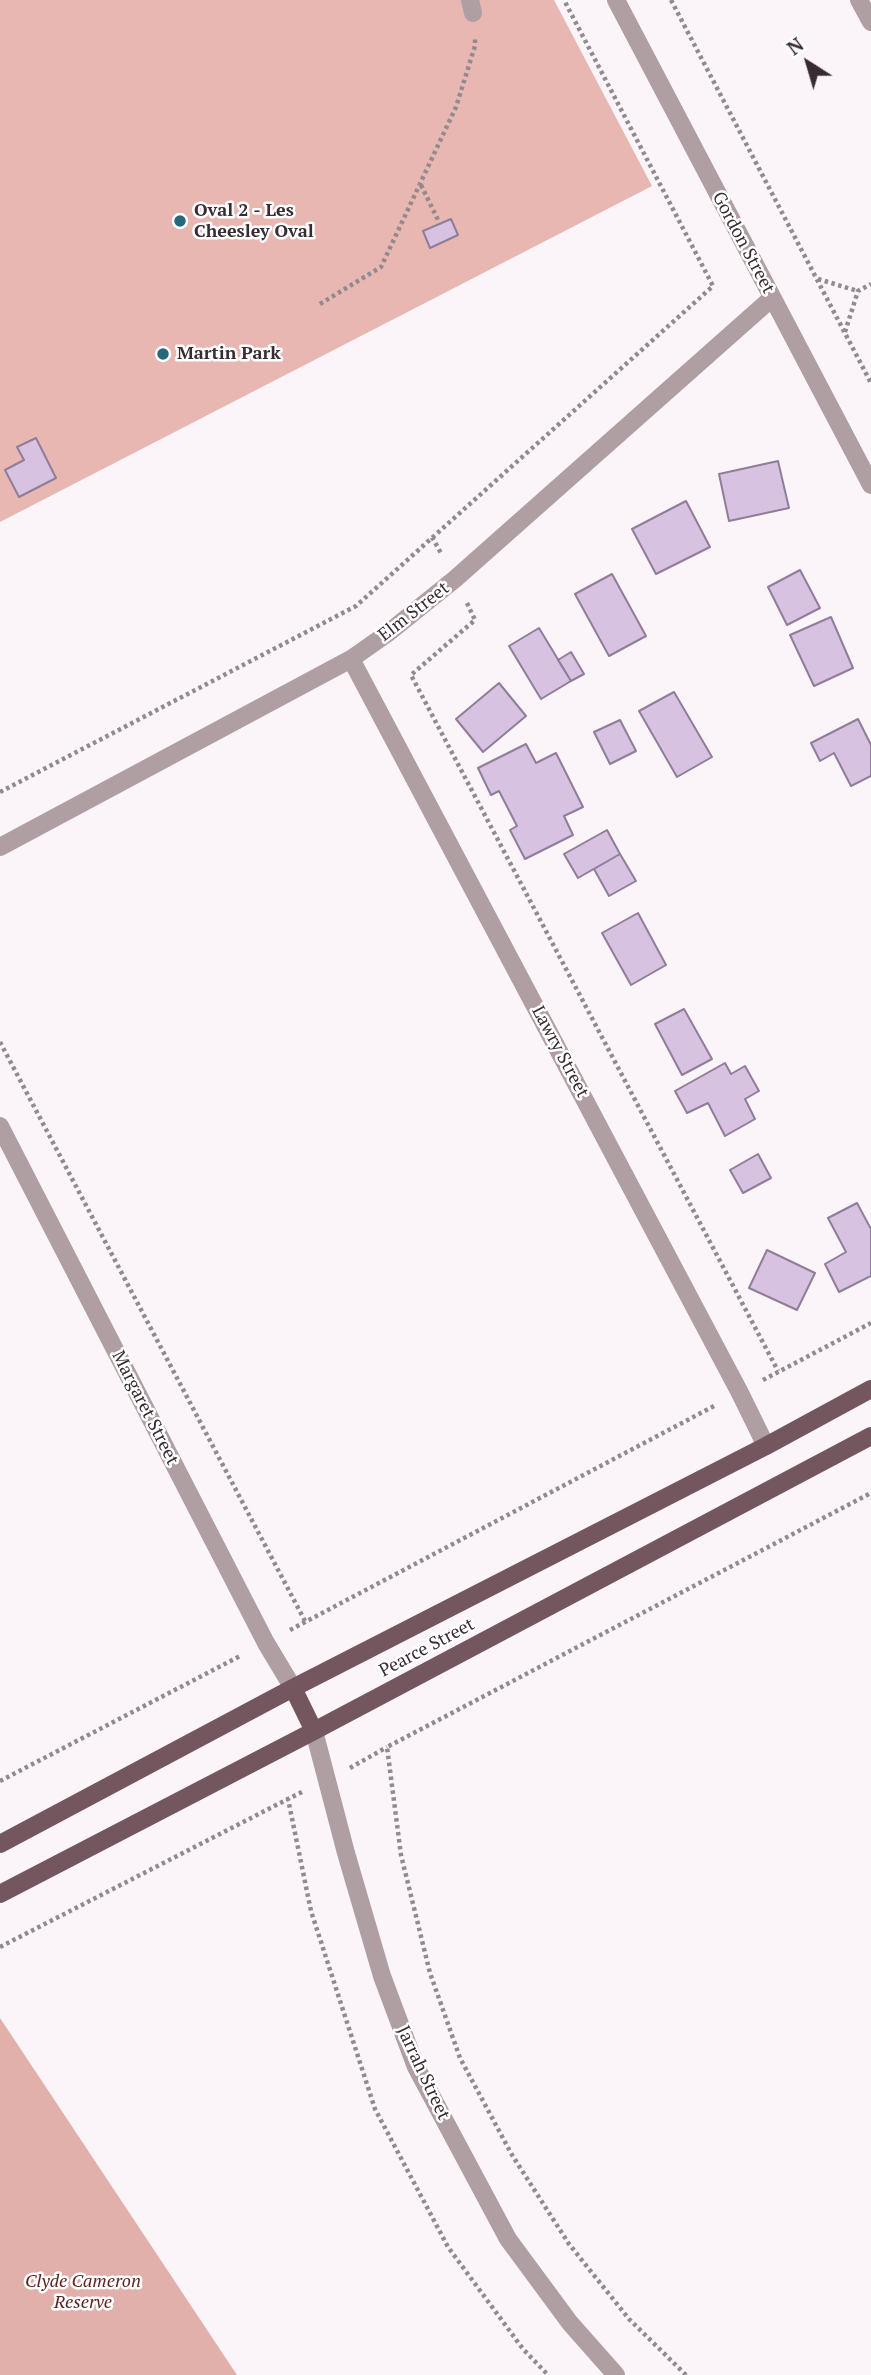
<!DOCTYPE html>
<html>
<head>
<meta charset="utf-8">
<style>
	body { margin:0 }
	#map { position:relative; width:871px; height:2375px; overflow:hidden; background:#fbf4f9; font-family:"PT Serif",serif }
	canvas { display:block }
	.north { position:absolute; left:773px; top:28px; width:70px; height:70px; -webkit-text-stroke:5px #fff; paint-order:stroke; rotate:323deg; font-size:19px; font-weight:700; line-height:28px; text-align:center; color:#382b34 }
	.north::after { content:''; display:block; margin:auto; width:24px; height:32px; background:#382b34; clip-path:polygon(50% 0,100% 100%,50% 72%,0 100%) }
</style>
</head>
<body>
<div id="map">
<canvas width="871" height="2375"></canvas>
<div class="north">N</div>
</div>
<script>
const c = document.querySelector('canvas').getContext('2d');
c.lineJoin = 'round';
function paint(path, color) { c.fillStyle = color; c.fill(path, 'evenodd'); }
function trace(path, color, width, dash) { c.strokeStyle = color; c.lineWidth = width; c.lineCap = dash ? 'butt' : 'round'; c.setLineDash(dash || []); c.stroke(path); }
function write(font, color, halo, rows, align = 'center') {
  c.font = font + ' "PT Serif",serif'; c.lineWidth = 5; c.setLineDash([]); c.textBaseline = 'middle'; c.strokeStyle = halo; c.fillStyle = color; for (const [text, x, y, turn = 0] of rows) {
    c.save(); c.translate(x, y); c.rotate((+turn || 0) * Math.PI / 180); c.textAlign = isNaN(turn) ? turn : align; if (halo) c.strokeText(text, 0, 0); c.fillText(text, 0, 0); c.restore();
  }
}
const green = new Path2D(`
	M0 0H554L652 186 0 522Z`);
const forest = new Path2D(`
	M0 2018 237 2375H0Z`);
const building = new Path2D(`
	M451 219 458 235 430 248 423 231Z
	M36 438 56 478 19 497 5 470 24 460 17 447Z
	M778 461 789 508 729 521 719 474Z
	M686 501 710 547 656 574 632 529Z
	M800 570 820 608 787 625 768 587Z
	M612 574 646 636 609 656 575 594Z
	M831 617 853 668 814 686 790 635Z
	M539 628 571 681 541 699 509 646Z
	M571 652 584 674 571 681 558 660Z
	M499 683 526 716 483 752 456 719Z
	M674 692 712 757 677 777 639 711Z
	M858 719 871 745V776L851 786 834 753 820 761 811 743Z
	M620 720 636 751 610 764 594 732Z
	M526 744 536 763 556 753 583 807 564 816 573 835 525 859 510 830 517 826 499 791 491 795 478 768Z
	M607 830 620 854 578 878 564 854Z
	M620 854 636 881 609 896 594 869Z
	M638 913 666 965 631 985 602 933Z
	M684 1009 712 1059 682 1075 655 1024Z
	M725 1063 731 1074 745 1066 759 1091 745 1099 755 1119 725 1136 708 1103 687 1113 675 1091Z
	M758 1154 771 1178 743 1193 730 1170Z
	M857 1203 871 1229V1276L839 1292 825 1264 846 1252 828 1218Z
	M767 1250 815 1273 797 1310 749 1288Z`);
const path = new Path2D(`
	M671 0 871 383
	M421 185 438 220
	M818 279 858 291
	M320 304 381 267 456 107 475 46V37
	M845 332 858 291 871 284
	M432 537 442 555
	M467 603 475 620 411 675 778 1371
	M0 792 356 606 713 286 564 0
	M0 1042 305 1621
	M763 1380 871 1323
	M290 1630 716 1405
	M350 1768 387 1747
	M0 1781 242 1655
	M302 1792 288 1799 311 1911 375 2109 448 2247 523 2349 548 2375
	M0 1947 288 1799
	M686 2375 629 2319 569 2244 512 2155 460 2058 430 1973 401 1855 387 1747 871 1493`);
const minor = new Path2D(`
	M470 0 473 13
	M616 0 871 485
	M859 0 871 22
	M351 659 740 1393 766 1446
	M0 847 351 659 388 633 455 579 772 298
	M0 1126 266 1643 293 1688
	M314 1731 346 1853 382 1976 416 2067 508 2239 570 2323 616 2375`);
const major = new Path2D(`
	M293 1688 314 1731
	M0 1844 293 1688 766 1446 871 1389
	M0 1894 314 1731 871 1436`);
const markers = [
	[180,221,7,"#28687d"],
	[163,354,7,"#28687d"]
];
const poiNames = [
	["Oval 2 - Les",194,211],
	["Cheesley Oval",194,232],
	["Martin Park",177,354]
];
const streetNames = [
	["Gordon Street",743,243,62],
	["Elm Street",414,612,-38],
	["Lawry Street",560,1052,62],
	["Margaret Street",145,1408,63],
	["Pearce Street",427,1648,-28],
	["Jarrah Street",423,2073,65]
];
const parkNames = [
	["Clyde Cameron",83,2282],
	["Reserve",83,2303]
];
paint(green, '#e8b7b2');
paint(forest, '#e2b0ab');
paint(building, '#d7c3e1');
trace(building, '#907d99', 2);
trace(path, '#938990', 4.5, [3.5, 3.5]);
trace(minor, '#af9ea2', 18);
trace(major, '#73565e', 18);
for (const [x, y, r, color] of markers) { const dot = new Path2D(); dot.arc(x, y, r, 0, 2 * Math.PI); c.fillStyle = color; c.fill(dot); trace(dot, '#fff', 2.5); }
write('bold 18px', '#382b34', '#fff', poiNames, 'left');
write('18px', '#382b34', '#fff', streetNames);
write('italic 18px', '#5e2221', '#fff', parkNames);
</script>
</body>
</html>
